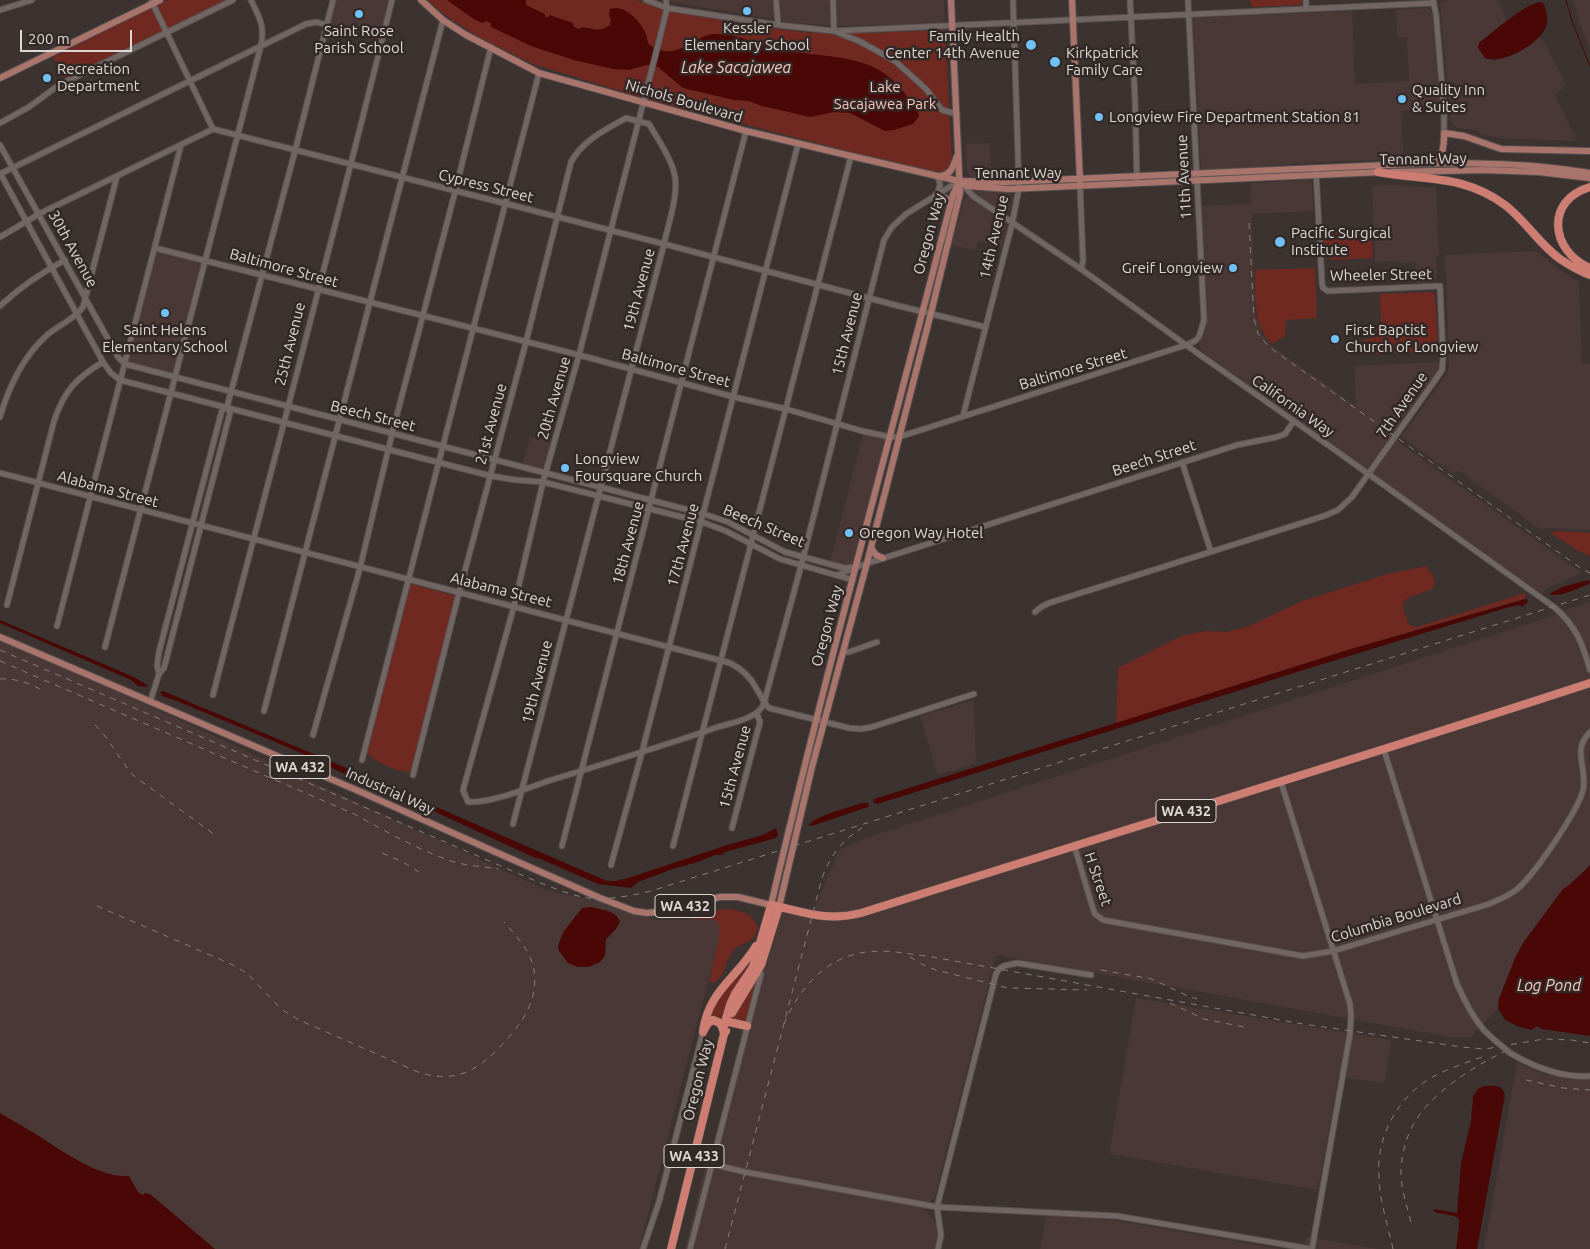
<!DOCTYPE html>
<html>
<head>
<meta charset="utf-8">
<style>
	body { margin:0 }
	#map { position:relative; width:1590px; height:1249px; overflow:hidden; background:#3c3331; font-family:Ubuntu,sans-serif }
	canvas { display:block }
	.scale { position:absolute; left:20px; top:30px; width:112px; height:22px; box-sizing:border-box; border:2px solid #ddd7d6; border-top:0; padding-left:6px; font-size:15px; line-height:18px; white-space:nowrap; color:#ddd7d6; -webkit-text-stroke:4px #322927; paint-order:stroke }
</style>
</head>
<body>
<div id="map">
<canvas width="1590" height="1249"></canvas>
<div class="scale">200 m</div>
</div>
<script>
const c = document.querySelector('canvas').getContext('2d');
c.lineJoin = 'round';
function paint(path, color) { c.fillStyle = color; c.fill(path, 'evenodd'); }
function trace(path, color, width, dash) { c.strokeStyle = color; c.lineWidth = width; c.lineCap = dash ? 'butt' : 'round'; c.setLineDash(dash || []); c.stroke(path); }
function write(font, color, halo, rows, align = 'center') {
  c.font = font + ' Ubuntu,sans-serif'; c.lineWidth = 5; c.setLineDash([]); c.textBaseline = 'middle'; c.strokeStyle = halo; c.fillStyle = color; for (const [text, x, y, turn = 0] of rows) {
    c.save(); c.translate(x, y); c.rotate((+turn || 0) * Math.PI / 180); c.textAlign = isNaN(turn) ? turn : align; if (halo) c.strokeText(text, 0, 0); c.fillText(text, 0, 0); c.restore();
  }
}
const built = new Path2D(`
	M336 0H389L379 41 329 28Z
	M670 0H772L773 19 670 2Z
	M778 0H944L945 20 943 22 910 24 841 26 784 22 779 18Z
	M1449 0H1498L1507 22 1479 43 1485 58 1494 61 1527 47 1539 37 1544 42 1566 84 1555 95 1577 141 1498 138 1482 134 1476 130 1457 128 1450 121 1440 3Z
	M1573 0H1590V48L1581 27Z
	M1425 8 1429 9 1432 13 1440 109 1401 111 1404 159 1321 162 1201 171 1193 18 1352 11 1355 84 1409 81 1407 37H1397L1396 10Z
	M990 143 992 180 969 176 967 171 966 144Z
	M1309 180 1312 183 1313 211 1252 214 1255 313 1259 327 1263 336 1272 346 1356 406 1354 366 1440 362 1437 372 1391 437 1582 573 1547 588 1542 594 1204 353 1200 349V341L1204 335 1206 326 1201 206 1251 204 1250 183Z
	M1392 185 1436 188 1439 256H1436L1437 279 1431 283H1417L1416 262 1399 263V261L1375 262 1372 186Z
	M975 191 1009 192 1012 197 1010 210 1004 213 975 194Z
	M968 196 1007 225 1002 247 978 241 975 250 951 245 964 199Z
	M156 251 203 263 173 374 127 362Z
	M1536 251 1561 271 1579 282 1582 363 1590 364V530L1546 528 1541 530 1458 470 1454 474 1401 437 1446 375 1449 364 1445 255Z
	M863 434 887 440 855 563 847 566 830 562Z
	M530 437 552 442 544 471 522 465Z
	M1590 602V754H1588V757L1590 764V865L1585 871 1572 881 1569 886 1563 889 1523 943 1502 990 1499 999 1498 1008 1471 1037H1450L996 955 934 1199 926 1203 712 1164 779 907 812 915 839 850 869 837 1552 616 1568 609Z
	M0 637 546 890 606 903 654 920 714 919 719 924V939L639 1249H200L0 1120Z
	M974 700 976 764 938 775 920 716Z
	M1136 998 1391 1040 1385 1083 1338 1077 1318 1190 1109 1154Z
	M1517 1062 1540 1073 1570 1079H1590V1249H1484Z
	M705 1167 923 1208 934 1221 938 1231 935 1249H685Z
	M1047 1209 1281 1249H1040Z
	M1306 1237 1379 1249H1304Z`);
const green = new Path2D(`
	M168 0H226L65 80 53 57Z
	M427 0H636L661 9 755 26 810 33H868L945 30 952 163 951 169 943 173 856 153 650 100 533 64 478 37 445 15Z
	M1250 0H1302L1300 5 1253 7 1251 5Z
	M1371 230 1373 258 1330 260 1329 244H1323L1322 232Z
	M1315 268 1317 318 1286 320 1285 336 1272 344C1252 324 1256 296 1255 270Z
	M1433 292 1435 295 1438 351 1364 355 1363 339H1371V326L1381 325 1380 294Z
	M1555 531 1590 533V556L1579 551 1552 534 1553 532Z
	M1428 566V570L1433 574 1435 584 1432 589 1410 597 1403 602C1402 611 1407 615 1408 624L1417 627 1525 593V599L1351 649 1116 723 1118 668 1181 636 1206 631 1227 632 1249 626 1302 601 1391 573Z
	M411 584 456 596 411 772C396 772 378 763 367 753Z
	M730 909C744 912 751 913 758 927L753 939C746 943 737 945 732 952 723 964 728 975 713 983L709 982 719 939V924L714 919H692L693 917 707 911Z
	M749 957 756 958 721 1024 704 1023 707 1013Z
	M761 974 747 1026 729 1022 735 1005Z`);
const water = new Path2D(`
	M447 0H526V5L545 14V17H548L550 15 573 23 574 27 579 29 582 27C593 29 601 32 610 25L611 19 609 16 610 9C624 4 639 20 645 32 648 36 646 42 650 45 653 48 660 50 664 51 683 54 697 35 714 34 737 33 755 44 776 50 787 52 799 52 810 54 836 57 868 59 889 77 901 87 910 100 918 112L919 116 913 124 894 130 885 131 850 113 834 112 810 117 762 106 748 101 734 100 683 88 658 67 647 65 629 70 613 69 574 60 531 46 491 27V23L486 21 483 23 475 20Z
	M1539 2 1543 3C1547 10 1549 22 1545 29 1537 45 1502 65 1485 58L1478 48 1479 43C1494 31 1521 7 1539 2Z
	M1588 580 1590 581 1589 584C1578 588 1560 598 1549 594L1562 587Z
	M1525 599H1527L1528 602 1522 607 1519 605 1506 608 1310 668 887 801 877 804 874 803 873 801 874 799 1351 649Z
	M0 620 134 677 147 685V687L138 686 131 680 0 623Z
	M163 691 321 757 607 881H616L631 877 727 845 763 835 776 828 778 835 776 838 725 852 722 855H715L698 862 673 869 638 882 631 888 598 884 538 858H535L429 809 370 783 353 778 299 752 177 701 162 696 160 692Z
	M861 803H868L869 805 868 807 815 825 810 826 809 825C816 815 849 808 861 803Z
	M1590 865V1036L1541 1029 1538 1026 1531 1030 1517 1026 1505 1020 1498 1008 1499 999 1515 958 1523 943 1563 889C1568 887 1585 871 1590 865Z
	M591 907C602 910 616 910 620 922L616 929 606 939 605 956 600 962 588 967H577L568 963 559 951 558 945 564 931 582 908Z
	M1484 1086C1494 1086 1502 1084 1505 1095L1477 1249H1456L1459 1226V1219L1454 1216 1434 1212V1209L1457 1213 1461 1163 1471 1121 1473 1096 1478 1089Z
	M0 1113C11 1120 23 1126 34 1133 60 1149 97 1178 129 1176L138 1192 143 1195 145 1193 150 1194 215 1249H0Z`);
const stream = new Path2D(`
	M1566 0 1573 24 1590 66`);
const minor = new Path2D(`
	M151 0 213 129
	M646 0 667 8 778 25 834 31 861 42 895 61 926 89 942 110 957 114
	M666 0 667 8 659 41 579 355 543 482 514 606 463 790 468 802C492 803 525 789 548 781 604 764 660 747 715 728 730 723 759 719 764 703L801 566 884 240 892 227 906 214 959 181 973 196 1081 269 1186 345 1335 450 1554 607C1576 626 1582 642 1590 670
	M776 0 778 25
	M833 0 834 31
	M1130 0 1135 99 1137 183
	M1306 0V9
	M1433 0 1436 14 1444 110V133
	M0 10 32 0
	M834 31 1434 3
	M0 123 29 107 59 85 233 0
	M0 145 118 357 125 364 704 514 728 522 785 552 844 568 856 567 1237 445 1277 437 1285 434 1294 421
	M0 173 103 362 111 373 120 380 491 476 516 480 543 482 702 522 726 531 780 559 853 580
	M0 174 306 24 317 22 326 25
	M1080 185 1083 261 1081 269
	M937 195 940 185 938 176
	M0 237 39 214 213 129 664 244 895 305 985 327
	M155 248 579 355 734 397 786 409 862 431 890 437H899L1186 345 1195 341 1198 338 1200 334 1204 320 1188 0
	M0 306C20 287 41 273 65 260
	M963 416 1012 224 1019 188 1013 0
	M0 417C9 386 22 358 46 336 58 325 74 320 83 307L117 176
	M1182 462 1211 552
	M0 473 730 663C742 669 750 676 756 688 761 695 763 702 769 708L849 728 861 729 872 727 974 694
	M837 575 855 568
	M7 605 54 421C64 391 76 378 103 362
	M1035 612 1041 607 1049 603 1324 516 1338 510 1352 497 1438 376 1442 370 1443 359 1440 286 1328 291 1323 288 1322 283 1316 172
	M57 626 181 145
	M105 647 261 45C265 25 259 17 251 0
	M843 652H849L877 642
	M159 674 157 666 159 652 222 410 227 407
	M213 695C273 463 335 232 392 0
	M150 702 159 674 164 668 230 413 227 407 295 151 333 0
	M264 711 443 20
	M313 735 360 568 392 434 455 192 491 47
	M1384 750 1457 984
	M362 760 539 73
	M413 775 459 593 526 342 571 162C583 140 605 130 626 118L649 124C657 138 670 156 674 172 680 192 668 224 664 244L513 824
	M1281 782 1350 1004 1351 1015 1350 1034 1312 1249
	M732 828 760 722 757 714
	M1074 845 1093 909 1095 914 1103 920 1303 956 1333 951 1489 904C1498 900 1508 896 1516 890 1533 877 1578 811 1583 790 1588 768 1571 751 1590 732
	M562 846 746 131
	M673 846 851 156
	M611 865 642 752 798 144
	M1510 1053C1534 1067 1562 1078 1590 1076
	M712 1164 745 1172 937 1207 1117 1216 1311 1249
	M643 1249 659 1202 703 1032
	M690 1249 761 974
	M938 1249 941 1235 937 1207 996 974 999 969 1004 966 1017 963 1091 975`);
const major = new Path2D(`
	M421 0 443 20 466 35 539 73 746 131 851 156 959 181 1006 182 1432 163C1485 163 1538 164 1590 173
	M1072 0 1080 181
	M0 78 160 0
	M1432 163C1444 155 1444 147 1444 133L1464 136 1501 149 1590 151
	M1392 172 1484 170 1539 172 1590 178
	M941 176C952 174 953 166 957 156
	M959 181 967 186 1009 189 1382 172
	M936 195C942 197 949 198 951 204
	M871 548 876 555 883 558
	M0 637 361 792 500 854 600 898 634 911 647 913 658 912 720 897H738L771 905C827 667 892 431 953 195L959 181
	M779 907 812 767 867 563 931 313 960 193 951 0`);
const highway = new Path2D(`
	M1378 172C1426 181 1463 174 1505 205 1526 221 1539 244 1560 259 1569 265 1579 271 1590 275
	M1590 187C1545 200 1550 251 1590 268
	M732 1013 761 965 779 907
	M729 1022 747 1026
	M704 1030 708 1023 713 1020 720 1023 723 1029
	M703 1032C708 991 737 978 756 946
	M724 1034 723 1029 730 1005 735 994 753 967 771 905C804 912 826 922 861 913 1104 836 1348 762 1590 683
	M671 1249 724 1034 726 1031`);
const rail = new Path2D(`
	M1249 223 1254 319 1258 334 1269 347 1582 569 1590 573
	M0 650 531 879C549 886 568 895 588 898 608 900 631 896 651 891L1590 595
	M0 661 354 814C385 831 415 848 448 860 464 866 481 866 498 869
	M0 679C15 678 29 683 42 690
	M95 725C111 740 119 760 134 776L215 835
	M382 853 403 862 419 872
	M97 906 233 965 248 974 281 1009 299 1020 418 1072C460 1086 484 1066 510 1036 526 1017 538 997 534 970 531 951 517 937 504 922
	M910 957 925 966 936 970 1008 988 1087 990
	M1101 970 1152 979 1188 996 1197 999
	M1170 1003 1204 1019 1249 1028
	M784 1024C799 988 826 957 866 952 887 949 907 954 927 956L1303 1024 1462 1047 1485 1049 1544 1039 1572 1040 1590 1043
	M1526 1080 1563 1088 1590 1090
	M1411 1222C1407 1205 1401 1190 1401 1173 1402 1125 1428 1099 1465 1074 1479 1065 1493 1056 1509 1050
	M725 1249 822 878C830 856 842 840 862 828
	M1393 1249C1388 1226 1380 1202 1379 1178 1376 1144 1391 1109 1418 1087 1437 1071 1464 1064 1487 1055`);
const minorBridge = new Path2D(`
	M1457 984C1464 1000 1472 1016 1483 1029 1491 1038 1501 1045 1510 1053`);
const markers = [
	[747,11,5,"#72c1f5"],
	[359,14,5,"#72c1f5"],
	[1031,45,6,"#72c1f5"],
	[1055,62,6,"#72c1f5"],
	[47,78,5,"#72c1f5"],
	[1402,99,5,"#72c1f5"],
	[1099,117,5,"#72c1f5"],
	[1280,242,6,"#72c1f5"],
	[1233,268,5,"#72c1f5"],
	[165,313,5,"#72c1f5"],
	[1335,339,5,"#72c1f5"],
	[565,468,5,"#72c1f5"],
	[849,533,5,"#72c1f5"]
];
const shields = [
	[300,767,60],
	[1186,811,60],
	[685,906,60],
	[694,1156,60]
];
const shieldNames = [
	["WA 432",300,767],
	["WA 432",1186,811],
	["WA 432",685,906],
	["WA 433",694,1156]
];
const poiNames = [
	["Kessler",747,28,"center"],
	["Elementary School",747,45,"center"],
	["Saint Rose",359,31,"center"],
	["Parish School",359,48,"center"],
	["Family Health",1020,36,"right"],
	["Center 14th Avenue",1020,53,"right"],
	["Kirkpatrick",1066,53],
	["Family Care",1066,70],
	["Recreation",57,69],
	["Department",57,86],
	["Quality Inn",1412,90],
	["& Suites",1412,107],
	["Longview Fire Department Station 81",1109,117],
	["Pacific Surgical",1291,233],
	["Institute",1291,250],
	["Greif Longview",1223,268,"right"],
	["Saint Helens",165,330,"center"],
	["Elementary School",165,347,"center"],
	["First Baptist",1345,330],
	["Church of Longview",1345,347],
	["Longview",575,459],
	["Foursquare Church",575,476],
	["Oregon Way Hotel",859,533]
];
const parkNames = [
	["Lake",885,87],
	["Sacajawea Park",885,104]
];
const streetNames = [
	["Nichols Boulevard",684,101,16],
	["Tennant Way",1423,159,-1],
	["Tennant Way",1018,173],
	["11th Avenue",1184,177,-93],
	["Cypress Street",486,186,14],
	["Oregon Way",929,234,-75],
	["14th Avenue",994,237,-77],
	["30th Avenue",73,249,61],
	["Baltimore Street",284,268,15],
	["Wheeler Street",1381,275,-1],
	["19th Avenue",639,290,-75],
	["15th Avenue",847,334,-76],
	["25th Avenue",290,344,-76],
	["Baltimore Street",676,368,15],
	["Baltimore Street",1073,369,-17],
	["20th Avenue",554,398,-74],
	["7th Avenue",1402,405,-55],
	["California Way",1293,406,35],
	["Beech Street",373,416,14],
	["21st Avenue",491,424,-75],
	["Beech Street",1154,458,-18],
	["Alabama Street",108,489,15],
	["Beech Street",764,526,23],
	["18th Avenue",628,543,-75],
	["17th Avenue",683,545,-75],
	["Alabama Street",501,590,14],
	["Oregon Way",827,626,-75],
	["19th Avenue",537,682,-76],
	["15th Avenue",735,767,-75],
	["Industrial Way",390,791,24],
	["H Street",1098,879,71],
	["Columbia Boulevard",1396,918,-17],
	["Oregon Way",698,1080,-76]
];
const waterNames = [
	["Lake Sacajawea",736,68],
	["Log Pond",1549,986]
];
paint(built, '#493835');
paint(green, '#6f2921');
paint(water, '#490805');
trace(stream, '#490805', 1);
trace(minor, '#57504e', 7);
trace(major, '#57504e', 8);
trace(highway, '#57504e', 9);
trace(minor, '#716664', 5);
trace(major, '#a8746c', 6);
trace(highway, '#cd7d71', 8);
trace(rail, '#857e7c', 1, [6, 6]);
trace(minorBridge, '#57504e', 7, []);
trace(minorBridge, '#716664', 5);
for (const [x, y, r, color] of markers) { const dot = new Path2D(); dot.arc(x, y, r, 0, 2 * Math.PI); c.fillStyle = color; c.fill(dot); trace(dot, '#322927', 2); }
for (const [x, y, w] of shields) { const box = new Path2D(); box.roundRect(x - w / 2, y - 11.5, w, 23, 4); c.fillStyle = '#322927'; c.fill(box); trace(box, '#ddd7d6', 1); }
write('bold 14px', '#ddd7d6', null, shieldNames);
write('15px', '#ddd7d6', '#322927', poiNames, 'left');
write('15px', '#f9c6be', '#322927', parkNames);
write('15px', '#ddd7d6', '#322927', streetNames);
write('italic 16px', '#fbc8bf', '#322927', waterNames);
</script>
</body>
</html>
